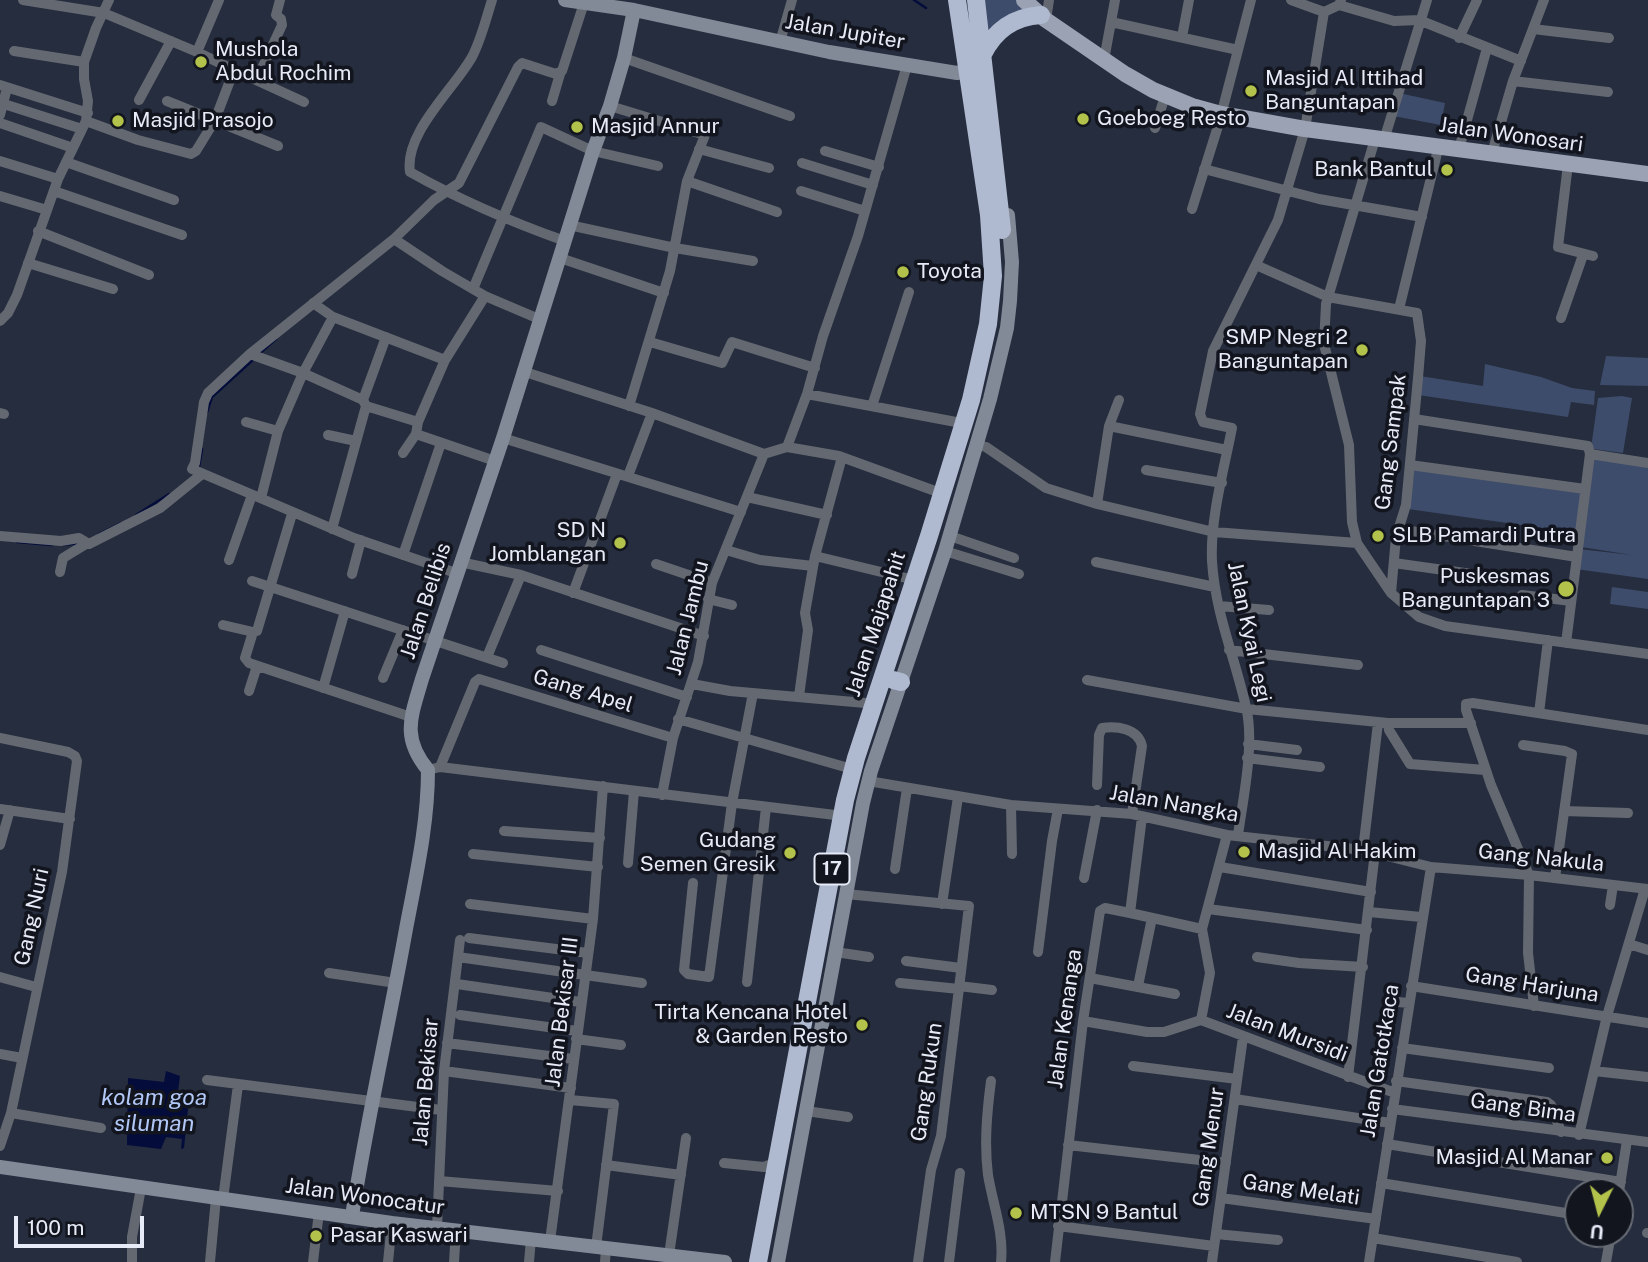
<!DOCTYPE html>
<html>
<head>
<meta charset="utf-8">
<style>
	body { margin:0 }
	#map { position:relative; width:1648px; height:1262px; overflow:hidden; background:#252d3e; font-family:"Public Sans",sans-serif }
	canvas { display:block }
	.north { position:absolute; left:1564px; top:1178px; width:70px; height:70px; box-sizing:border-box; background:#12151d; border:2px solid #676b74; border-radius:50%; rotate:186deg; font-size:19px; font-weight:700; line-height:28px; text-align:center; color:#e6ebf7 }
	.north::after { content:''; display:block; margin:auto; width:24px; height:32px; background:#b3c24b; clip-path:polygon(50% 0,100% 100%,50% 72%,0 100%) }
	.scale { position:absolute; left:14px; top:1216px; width:130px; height:32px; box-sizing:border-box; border:4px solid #e6ebf7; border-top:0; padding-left:9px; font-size:21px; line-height:24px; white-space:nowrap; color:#e6ebf7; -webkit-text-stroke:5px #12151d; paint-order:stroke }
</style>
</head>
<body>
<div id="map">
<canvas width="1648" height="1262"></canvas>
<div class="north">U</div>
<div class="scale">100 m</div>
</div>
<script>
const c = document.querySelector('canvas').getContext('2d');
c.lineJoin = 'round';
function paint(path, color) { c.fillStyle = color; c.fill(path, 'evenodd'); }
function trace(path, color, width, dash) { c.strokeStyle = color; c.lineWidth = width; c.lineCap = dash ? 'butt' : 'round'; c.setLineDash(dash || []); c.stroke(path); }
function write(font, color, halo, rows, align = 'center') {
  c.font = font + ' "Public Sans",sans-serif'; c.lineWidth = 7; c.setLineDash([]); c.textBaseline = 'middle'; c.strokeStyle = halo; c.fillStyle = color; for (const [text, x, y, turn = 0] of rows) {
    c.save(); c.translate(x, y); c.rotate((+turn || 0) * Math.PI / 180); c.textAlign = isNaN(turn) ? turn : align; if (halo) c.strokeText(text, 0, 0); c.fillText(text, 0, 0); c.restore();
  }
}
const green = new Path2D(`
	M979 0H1023L1033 9 985 41Z
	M1399 93 1445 103 1441 125 1393 116Z
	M1606 356 1648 358V386L1600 385Z
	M1485 364 1541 377 1572 388 1595 391 1594 405 1571 402 1568 417 1418 395 1420 376 1483 386Z
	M1622 396 1632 398 1623 453 1593 449 1592 441 1598 398Z
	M1593 458 1648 465V579L1576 569 1579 549 1632 555 1581 547Z
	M1415 466 1584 490 1578 533 1408 509Z
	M1612 587 1648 592V609L1610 604Z`);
const water = new Path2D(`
	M166 1071 180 1076 177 1098 189 1099 184 1148 181 1149 182 1139 166 1137 161 1149 127 1145 128 1078 164 1082Z`);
const stream = new Path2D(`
	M914 0 926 8
	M260 353 276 339
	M207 412 212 397 255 358
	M199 467 202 449
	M136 515 169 494
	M99 534 121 523
	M17 542 52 545
	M63 545 80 543`);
const street = new Path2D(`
	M23 0 104 13 197 52 234 70 215 120 196 151 191 154 138 140 86 121
	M492 0C486 19 481 40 472 57 454 89 404 133 410 172 460 200 511 222 565 241
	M1291 0 1324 12 1339 5 1341 0
	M1339 5 1394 21 1419 20 1521 61
	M1046 20 1049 0
	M1111 22 1238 50 1251 0
	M1533 29 1609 38
	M1182 37 1189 0
	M1459 38 1477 0
	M780 42 792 0
	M14 51 84 62
	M197 52 219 0
	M624 58 790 116
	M1104 60 1115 0
	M234 70 304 102
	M257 79 282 25 281 19 276 15 280 0
	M1513 81 1608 92
	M0 85 88 113
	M139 100 171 41
	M167 101 278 146
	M552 101 560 74
	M4 104 82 129
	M610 106 705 135 687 181 777 212
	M0 115 7 88
	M0 123 73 148
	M1155 128 1165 96
	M1375 139 1326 304 1324 344 1349 445 1352 522 1357 543 1391 593 1419 617 1445 626 1648 654
	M1384 140 1427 0
	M699 149 769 168
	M1459 149 1487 48
	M825 151 879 167
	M1492 153 1513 81 1544 0
	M0 161 58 179
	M66 162 174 200
	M802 163 873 185
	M1568 164 1558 247 1593 256
	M1204 169 1319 199 1422 217
	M54 191 182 235
	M801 191 865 211
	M0 196 47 210
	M1192 209 1219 123 1238 50
	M569 225 675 248 753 261
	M38 231 149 275
	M394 239 442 271 485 296 539 319
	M560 258 664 293
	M28 263 113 289
	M1256 265 1328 297 1417 313 1421 341 1418 378 1406 505 1396 537 1391 593
	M473 289 541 127 593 151 658 166
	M313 303 333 317
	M1399 309 1439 145
	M1561 318 1583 255
	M0 321 8 313 17 295 58 179 86 121 88 101 84 79V62L96 28 109 0
	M650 342 722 363 732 342 815 368
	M250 354 303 373 363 400 366 406 418 422
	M522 371 652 413 764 454 787 447 839 456 935 491
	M807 394 956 422
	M363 400 386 337
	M629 406 670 271 687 181
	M872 406 909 292
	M0 413 4 414
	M1414 419 1588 446 1590 454 1566 643
	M246 422 278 431
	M1109 426 1227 450
	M416 434 495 461
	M328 435 356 441
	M503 438 741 512
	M978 445 986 447 1046 488 1097 504 1214 532 1357 543
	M787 447 807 394 823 336 858 236 907 65
	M403 453 416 434 418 422 445 360
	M1590 454 1648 463
	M1410 465 1585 489
	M1146 470 1222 483
	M628 476 652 413
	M747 497 827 515
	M261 498 278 431 303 373 333 317 445 360 485 296
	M1097 504 1109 426 1119 400
	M332 529 366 406
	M1398 529 1577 557
	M0 536 61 541 79 538 89 544 160 508 202 474
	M950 536 1014 558
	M726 550 760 560 813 566
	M945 551 1019 574
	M403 555 441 443
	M815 556 906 578
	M229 560 252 495
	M460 562 521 575 704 636
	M1096 562 1215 587
	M1394 563 1472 574
	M656 564 712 583
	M60 572 63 558 86 544
	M456 573 354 538 192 469 195 463 204 402 208 393 250 354 394 239 434 200 459 183 518 67 522 63 556 74 562 71 584 3
	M352 574 361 540
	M252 581 503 663
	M573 593 617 474
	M1522 595 1571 601
	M708 599 732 605
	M1219 606 1269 610
	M223 625 253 632 257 631 292 514
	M253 632 245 658 249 663 411 717
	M541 650 687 697
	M1229 650 1358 665
	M487 657 521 575
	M383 678 403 630
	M1087 680 1247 709 1388 723H1471
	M692 684 730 691 865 703
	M323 688 345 611
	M249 691 257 666
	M799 696 808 630 805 613 815 556 842 457
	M1539 713 1548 640
	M678 719 845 767
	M1388 723 1389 730 1410 764 1485 770
	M0 738 68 752 75 756 77 761 62 872 11 1113 0 1146
	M1248 744 1297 750
	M1523 745 1565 751 1572 754 1555 878
	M1247 758 1320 767
	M440 767 475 682 479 679 673 738
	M428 770 440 767 835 815
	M868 781 1011 805 1132 814 1227 835 1363 850 1431 867 1529 875 1648 889
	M1097 785 1099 735 1102 728C1117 726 1138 728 1142 746L1132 814
	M662 795 673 738 698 662 712 583 764 454
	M1011 805 1012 854
	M0 809 70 819
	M1564 811 1628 813
	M504 831 600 838
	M1238 835C1243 799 1255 743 1246 707 1235 658 1215 612 1212 561 1210 519 1224 469 1232 428L1203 422 1200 414 1213 351 1278 220 1305 129 1324 12
	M0 845 10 810
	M1363 850 1378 723
	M473 854 598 867
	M628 863 634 791
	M1220 867 1371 892
	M895 869 907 788
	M1084 878 1097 810
	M693 883 684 970 688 974 709 977 732 803 753 693
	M846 894 969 906 941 1136 931 1170 918 1262
	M470 904 593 919
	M942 904 958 797
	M1610 905 1613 885
	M1208 909 1367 930
	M1369 912 1421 917
	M1130 913 1202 929
	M469 938 588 953
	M1629 944 1648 950
	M835 952 869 957
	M1038 952 1052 841 1058 809
	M458 957 642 983
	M1257 957 1299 963 1363 967
	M906 961 961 968
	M329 973 396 983
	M0 977 36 987
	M1090 978 1175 994
	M747 982 766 807
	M900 983 959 989
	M457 984 580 1002
	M959 986 992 990
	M1138 986 1152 918
	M1411 986 1648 1023
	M1388 1001 1408 1003
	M1534 1006 1528 953 1529 875 1491 785 1466 710V704L1473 703 1648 730
	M460 1015 577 1031
	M1201 1020 1210 973 1202 929 1227 835
	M1083 1021 1147 1032H1164L1201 1020 1395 1093
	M576 1039 621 1045
	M447 1043 573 1059
	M1402 1048 1549 1068
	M0 1054 22 1058
	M1133 1066 1237 1079
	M444 1071 571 1088
	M1594 1071 1648 1077
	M1348 1077 1375 852
	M207 1080 441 1110
	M991 1081C987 1112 984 1143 988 1175 993 1205 1004 1232 1001 1262
	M1396 1081 1547 1102 1551 1105 1561 1132
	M1235 1099 1390 1123
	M570 1100 614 1104 596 1247
	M1392 1109 1648 1142
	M806 1111 848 1117
	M11 1113 101 1128
	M1579 1135 1607 1016 1645 889
	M1387 1144 1621 1182
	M1068 1145 1226 1163
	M724 1163 764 1167 769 1165
	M606 1165 681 1175
	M439 1181 558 1191
	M1381 1183 1578 1215
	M1619 1192 1627 1140
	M1221 1198 1376 1219
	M223 1199 238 1085
	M1058 1226 1214 1246
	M437 1228 444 1071 460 940
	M1647 1233H1648
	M1216 1234 1278 1240
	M1373 1238 1517 1262
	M550 1241 593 919 603 786
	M669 1255 686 1138
	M132 1262V1237L141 1188
	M210 1262 216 1198
	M313 1262 319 1212
	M388 1262 392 1223
	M454 1262 456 1230
	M529 1262 531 1239
	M605 1262 606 1248
	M949 1262 960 1173
	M1055 1262 1083 1021 1100 911 1105 908 1130 913 1142 817
	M1212 1262 1243 1037
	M1369 1262 1431 867
	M1606 1262 1611 1234`);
const secondary = new Path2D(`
	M565 0 634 10 829 52 957 73 968 71
	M0 1167 392 1223 725 1262
	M352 1216C367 1120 389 1024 406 929 416 876 428 824 428 770 401 737 411 717 422 679L503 438 593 151 610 106 624 58 634 10
	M778 1262 863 803 871 771 945 551 990 399 1007 328 1010 301 1012 262 1008 215`);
const primary = new Path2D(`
	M1024 0 1046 20 1125 74 1153 90 1192 106 1221 114 1305 129 1648 174`);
const highway = new Path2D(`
	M976 0 1002 230
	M983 54C995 30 1013 17 1041 15
	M893 680 901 682
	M758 1262 845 800 856 758 929 536 971 400 988 324 993 276 989 215 957 0`);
const markers = [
	[201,62,7,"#b3c24b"],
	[1251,91,7,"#b3c24b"],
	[1083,119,7,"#b3c24b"],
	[118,121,7,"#b3c24b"],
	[577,127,7,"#b3c24b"],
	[1447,170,7,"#b3c24b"],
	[903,272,7,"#b3c24b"],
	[1362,350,7,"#b3c24b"],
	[1378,536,7,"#b3c24b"],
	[620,543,7,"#b3c24b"],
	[1566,589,9,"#b3c24b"],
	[1244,852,7,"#b3c24b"],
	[790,853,7,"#b3c24b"],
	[862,1025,7,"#b3c24b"],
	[1607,1158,7,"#b3c24b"],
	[1016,1213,7,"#b3c24b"],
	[316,1236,7,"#b3c24b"]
];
const shields = [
	[832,869,35]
];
const shieldNames = [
	["17",832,869]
];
const streetNames = [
	["Jalan Jupiter",845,32,10],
	["Jalan Wonosari",1511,135,8],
	["Gang Sampak",1391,442,-83],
	["Jalan Belibis",426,601,-72],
	["Jalan Jambu",688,618,-76],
	["Jalan Majapahit",876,624,-72],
	["Jalan Kyai Legi",1249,632,78],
	["Gang Apel",583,691,17],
	["Jalan Nangka",1174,804,10],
	["Gang Nakula",1541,858,6],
	["Gang Nuri",32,917,-78],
	["Gang Harjuna",1532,985,9],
	["Jalan Bekisar III",562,1012,-83],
	["Jalan Kenanga",1065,1019,-82],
	["Jalan Mursidi",1287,1033,21],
	["Jalan Gatotkaca",1380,1061,-81],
	["Jalan Bekisar",426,1082,-85],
	["Gang Rukun",927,1082,-82],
	["Gang Bima",1523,1108,8],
	["Gang Menur",1209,1147,-82],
	["Gang Melati",1301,1190,8],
	["Jalan Wonocatur",365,1197,8]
];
const poiNames = [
	["Mushola",215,50],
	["Abdul Rochim",215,74],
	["Masjid Al Ittihad",1265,79],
	["Banguntapan",1265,103],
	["Goeboeg Resto",1097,119],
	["Masjid Prasojo",132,121],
	["Masjid Annur",591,127],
	["Bank Bantul",1433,170,"right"],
	["Toyota",917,272],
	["SMP Negri 2",1348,338,"right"],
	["Banguntapan",1348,362,"right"],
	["SD N",606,531,"right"],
	["Jomblangan",606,555,"right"],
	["SLB Pamardi Putra",1392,536],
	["Puskesmas",1550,577,"right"],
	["Banguntapan 3",1550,601,"right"],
	["Gudang",776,841,"right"],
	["Semen Gresik",776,865,"right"],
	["Masjid Al Hakim",1258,852],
	["Tirta Kencana Hotel",848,1013,"right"],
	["& Garden Resto",848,1037,"right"],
	["Masjid Al Manar",1593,1158,"right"],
	["MTSN 9 Bantul",1030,1213],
	["Pasar Kaswari",330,1236]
];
const waterNames = [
	["kolam goa",154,1098],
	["siluman",154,1124]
];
paint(green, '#3e4c6b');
paint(water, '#030c3b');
trace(stream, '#030c3b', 2.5);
trace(street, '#646871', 10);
trace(secondary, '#828997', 14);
trace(primary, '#9aa2b4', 16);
trace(highway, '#afb9cf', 18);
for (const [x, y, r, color] of markers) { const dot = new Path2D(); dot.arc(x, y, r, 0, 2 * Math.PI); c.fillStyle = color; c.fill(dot); trace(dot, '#12151d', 2.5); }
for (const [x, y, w] of shields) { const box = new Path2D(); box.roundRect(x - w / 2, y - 15.5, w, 31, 5); c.fillStyle = '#12151d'; c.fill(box); trace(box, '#e6ebf7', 2); }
write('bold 19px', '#e6ebf7', null, shieldNames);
write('21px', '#e6ebf7', '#12151d', streetNames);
write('21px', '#e6ebf7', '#12151d', poiNames, 'left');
write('italic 23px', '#b1c7f7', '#12151d', waterNames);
</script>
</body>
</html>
